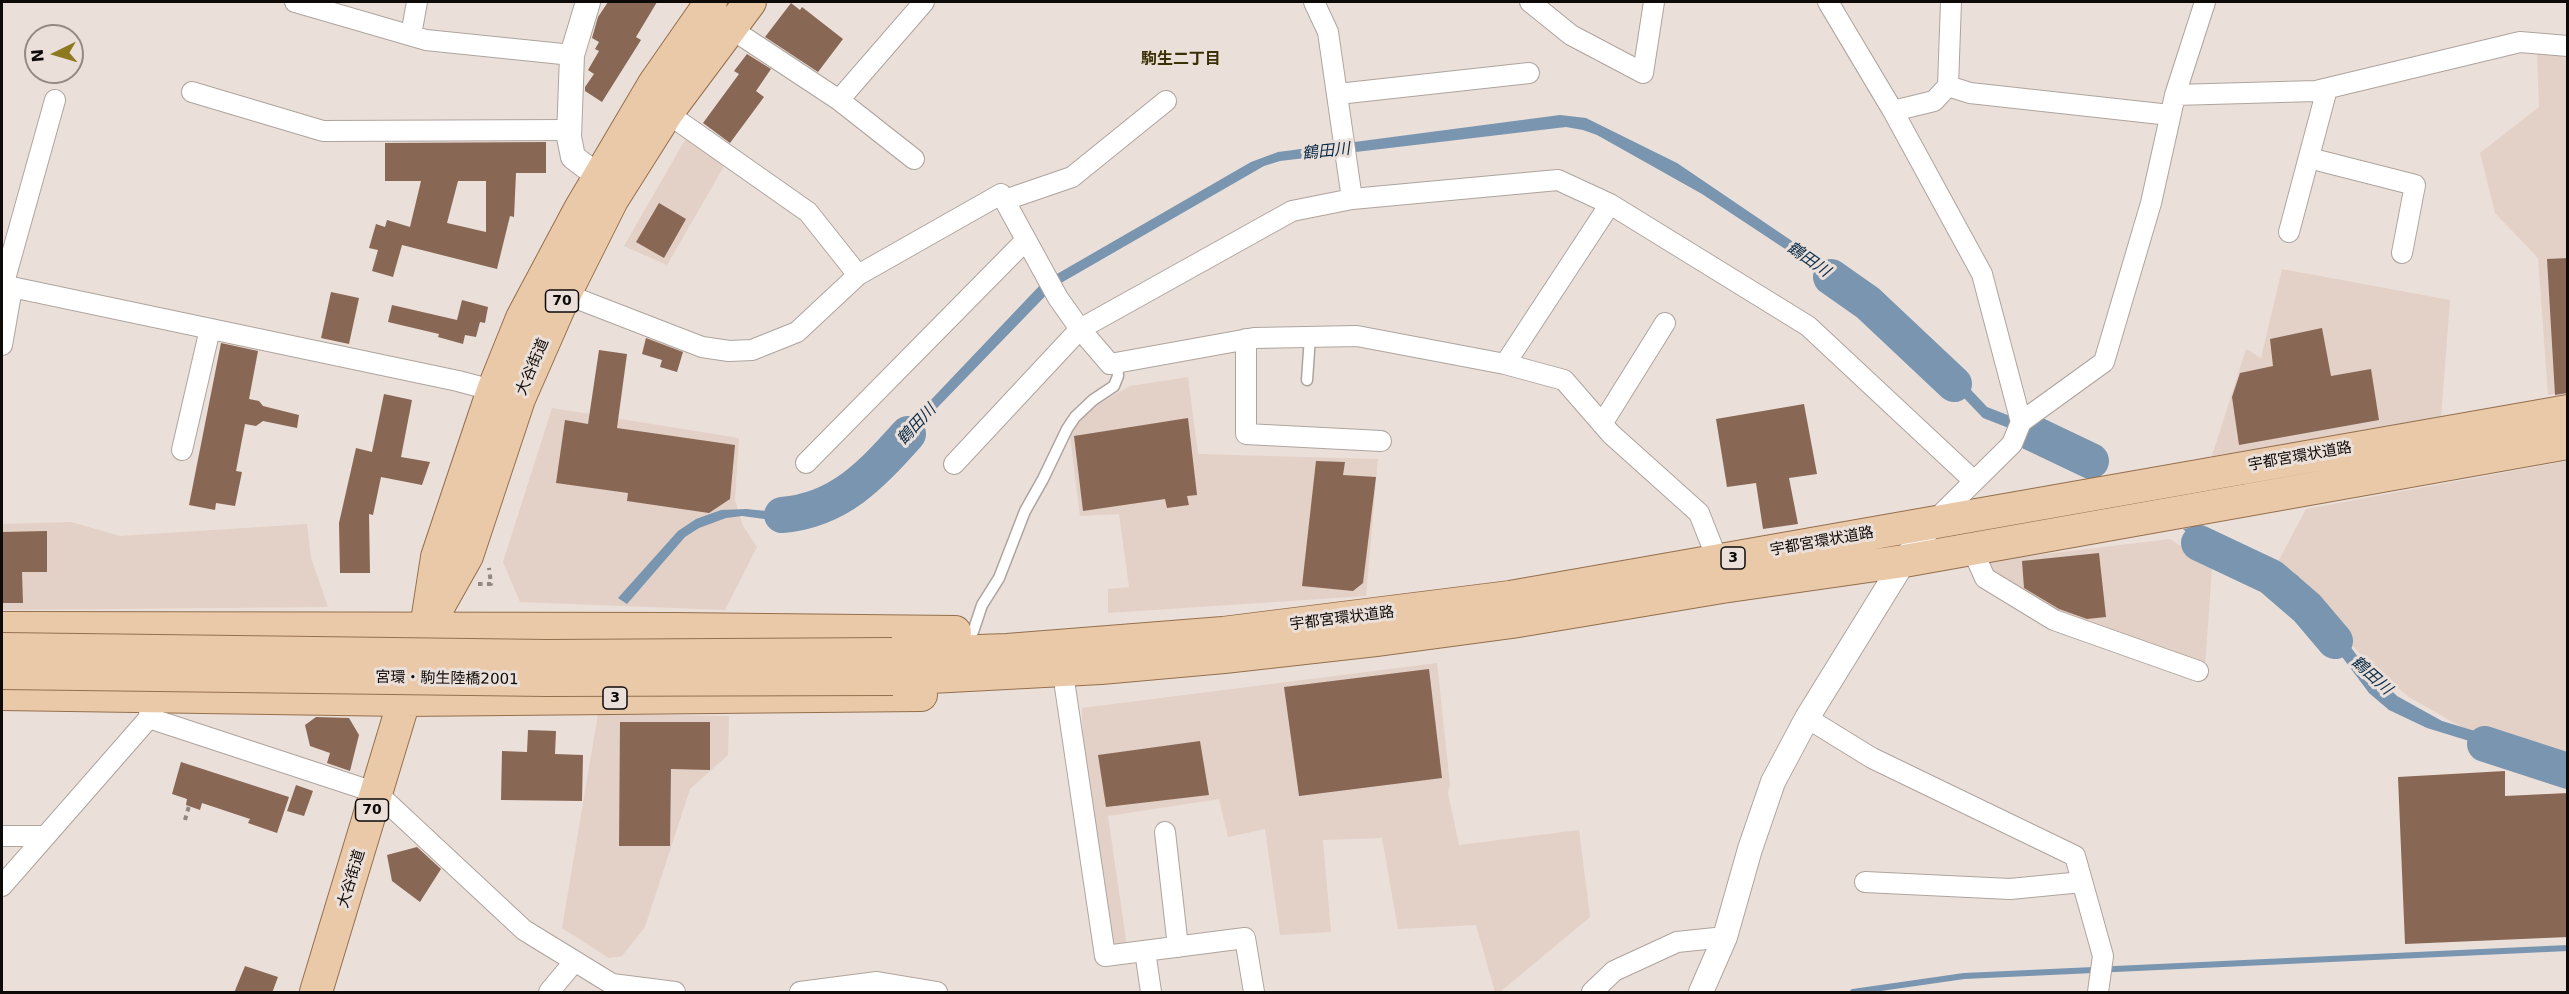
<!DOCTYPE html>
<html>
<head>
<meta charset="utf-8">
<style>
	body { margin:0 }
	#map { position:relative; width:2569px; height:994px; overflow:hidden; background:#ebdfd9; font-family:"DejaVu Sans",sans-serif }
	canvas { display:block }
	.frame { position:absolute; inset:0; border:3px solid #0e0a08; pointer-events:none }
	.north { position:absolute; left:24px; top:24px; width:60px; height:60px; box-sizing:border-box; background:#ebdfd9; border:2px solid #938a85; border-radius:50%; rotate:265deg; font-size:16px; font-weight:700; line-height:24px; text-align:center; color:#0e0a08 }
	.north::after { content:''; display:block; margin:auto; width:21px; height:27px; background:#8d7a20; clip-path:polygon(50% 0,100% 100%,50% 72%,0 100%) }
</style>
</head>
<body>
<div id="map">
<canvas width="2569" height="994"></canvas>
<div class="frame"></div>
<div class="north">N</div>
</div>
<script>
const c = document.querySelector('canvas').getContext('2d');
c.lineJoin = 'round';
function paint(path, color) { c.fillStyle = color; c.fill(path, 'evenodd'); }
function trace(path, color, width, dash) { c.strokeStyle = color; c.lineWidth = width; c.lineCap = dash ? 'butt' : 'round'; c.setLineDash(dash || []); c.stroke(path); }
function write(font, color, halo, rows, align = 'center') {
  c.font = font + ' "DejaVu Sans","Noto Sans JP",sans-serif'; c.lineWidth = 6; c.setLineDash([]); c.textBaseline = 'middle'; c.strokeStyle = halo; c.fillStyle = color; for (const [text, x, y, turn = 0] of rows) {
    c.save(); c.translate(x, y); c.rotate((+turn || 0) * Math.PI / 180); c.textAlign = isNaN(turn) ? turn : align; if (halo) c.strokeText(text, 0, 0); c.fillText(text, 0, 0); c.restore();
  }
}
const built = new Path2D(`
	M2537 52 2567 55V392L2548 395 2538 258 2495 213 2480 153 2539 107Z
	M689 133 727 161 667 265 624 246Z
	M2282 269 2450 300 2441 418 2212 456 2246 349 2261 358Z
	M1188 377 1198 454 1378 459 1366 596 1108 613V589L1129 587 1119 514 1080 516 1070 435 1087 411 1130 386Z
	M552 408 739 438 735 500 743 526 757 547 725 610 520 602 503 562Z
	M2567 461V758L2465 729 2409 697 2376 670 2339 632 2301 580 2279 560 2306 509Z
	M71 522 120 536 307 524 311 558 328 607 2 610V524Z
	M2170 539 2212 566 2205 668 2056 616 1988 575V561Z
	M1437 663 1450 784 1448 793 1459 845 1579 830 1590 917 1500 992H1495L1476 925 1398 929 1382 838 1323 840 1331 932 1280 935 1265 829 1228 837 1219 799 1108 816 1127 947 1110 950 1083 753 1082 708Z
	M598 714 729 716 728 755 690 789 645 927 622 956 609 958 562 928Z`);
const water = new Path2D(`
	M1560 115 1586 118 1677 163 1879 300 1913 328 1987 407 2098 450 2094 461 1983 418 1885 315 1702 194 1597 135 1583 130 1566 127 1280 161 1264 166 1054 287 879 468 837 498 818 511 801 517 772 520 742 516 726 518 699 528 685 537 627 604 618 598 678 531 696 519 721 510 746 509 777 512 801 509 822 500 871 463 1043 282 1251 162 1278 152Z
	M2194 527 2225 548 2275 562 2298 576 2361 661 2397 696 2442 721 2567 759V771L2427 728 2389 710 2369 693 2287 583C2262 568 2232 565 2208 550 2199 545 2191 536 2183 529Z`);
const stream = new Path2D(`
	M1853 992 1964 976 2568 948`);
const river = new Path2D(`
	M1831 277 1868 303 1954 384
	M2028 431 2091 461
	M782 515C840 510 872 474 908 434
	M2199 543 2271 577 2307 608 2335 641
	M2485 744 2568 771`);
const building = new Path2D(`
	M608 2H657L636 37 641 40 602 102 585 91V87L594 74 588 70 599 51 595 49 599 42 592 38 598 17Z
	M791 3 800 10 802 7 843 39 818 72 765 37Z
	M747 54 771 69 756 91 764 97 730 143 703 123 739 74 734 71Z
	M546 142V173H516L514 217 510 216 497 269 402 245 393 277 372 271 378 250 369 248 376 224 385 227 387 220 410 227 421 181H385V143ZM458 181H486V232L447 223Z
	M659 203 686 219 664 258 636 242Z
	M2568 258V393L2555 395 2547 259Z
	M331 292 359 298 349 344 321 338Z
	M462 300 488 307 485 323 480 322 476 337 465 335 463 344 438 337 439 334 388 322 392 305 457 320Z
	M2322 328 2331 376 2371 369 2379 420 2239 445 2232 397 2240 373 2273 366 2270 339Z
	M646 338 683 352 677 372 660 367 662 360 642 354Z
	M221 343 258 351 249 399 259 401 263 406 299 415 297 428 263 421 256 426 245 424 236 471 242 472 235 506 216 503 215 510 189 505Z
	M599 350 627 354 617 428 735 445 730 499 709 513 627 501 628 493 556 483 565 420 588 424Z
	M384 394 412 400 401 457 430 462 422 485 381 477 373 515 369 514 370 573H340L339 523 356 448 372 452Z
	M1804 404 1817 474 1789 478 1798 524 1763 529 1756 483 1727 487 1716 419Z
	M1188 418 1197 495 1187 496 1189 505 1167 508 1165 499 1083 511 1074 436Z
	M1316 461 1345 462 1343 475 1376 477 1363 583 1353 591 1302 586Z
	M47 531V572H22L23 603H2V532Z
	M2099 553 2106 617 2087 619 2059 609 2024 588 2022 561Z
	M1429 669 1442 778 1299 796 1284 687Z
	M316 717 349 718 359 735 350 771 327 763 330 753 310 746 305 725Z
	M620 722H710V770L671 769 670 846H619Z
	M528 730 556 731 555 754 583 755 582 801 501 800 502 751 527 752Z
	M1200 741 1209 795 1106 807 1098 755Z
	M181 762 289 797 277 833 248 823 250 819 202 803 200 810 186 805 187 799 172 794Z
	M2505 771V796L2568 793V937L2405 944 2398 777Z
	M296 785 313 791 304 816 287 811Z
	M417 847 441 869 420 902 392 881 387 855Z
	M245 966 278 977 272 993H234Z`);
const path = new Path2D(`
	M478 584H491L489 568
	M185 820 189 806`);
const service = new Path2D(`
	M1307 380 1310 337
	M973 632 982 605 999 578 1025 511 1043 479 1067 429 1075 417 1093 400 1114 386 1118 376 1117 363`);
const minor = new Path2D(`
	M295 2 426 40 572 55
	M1314 2 1328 32 1352 199 1558 180 1610 204 1808 326 1974 481
	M1530 2 1571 35 1643 73 1654 2
	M1828 2 1893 111 1982 274 2021 422
	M730 28 839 100 914 159
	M411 35 417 2
	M1948 86 1970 93 2170 115
	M192 92 323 131 569 130
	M1338 94 1529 73
	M2175 95 2316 91 2520 42 2568 46
	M839 100 924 2
	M1893 111 1934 101 1948 86 1951 2
	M667 113 808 212 858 275
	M2309 158 2415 185 2402 253
	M1005 200 1072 177 1166 101
	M2289 232 2327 89
	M2 285 458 381 503 393
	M3 286 55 100
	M565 294 702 347 729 351 752 350 797 332 858 275 1001 194 1058 298 1080 329 1110 364 1254 338 1357 336 1505 364 1564 380 1611 434 1699 513 1718 561
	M1246 339V434L1381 441
	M2 345 12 288
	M1505 364 1610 204
	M1602 424 1665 323
	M182 450 210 329
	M806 463 1026 240
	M954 464 1080 329 1292 211 1352 199
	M1933 522 2012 444 2021 422 2104 362 2151 203 2175 95 2205 2
	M1972 549 1985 578 2054 620 2198 671
	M1065 687 1105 956 1245 938 1254 992
	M150 696 149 718 377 793 524 930 612 984 675 992
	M1807 718 1872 758 2075 856 2103 956 2098 992
	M1165 832 1178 947
	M2 836H46
	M1865 882 2010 889 2082 882
	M2 886 149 718
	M1145 951 1151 992
	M549 992 574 962
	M800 992 877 982 937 992
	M1592 992 1614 971 1677 942 1725 937`);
const tertiary = new Path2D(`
	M588 2 572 55 569 137 573 157 598 176
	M1701 992 1725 937 1750 849 1773 782 1807 718 1904 561 1933 522`);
const primary = new Path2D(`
	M436 611 467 556 519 399 565 294 612 200 667 113 750 2
	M2 628 674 629 955 632
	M892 654 1007 650 1223 633 1510 597 2568 411
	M893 679 1101 668 1224 657 1376 640 1512 622 1722 587 1904 561 2568 443
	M2 694 404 700 921 695
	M316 992 426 628 437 557 493 390 522 318 579 211 654 84 711 2`);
const primaryBridge = new Path2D(`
	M2 649 548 656 892 654
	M2 673 547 680 893 679`);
const shields = [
	[562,301,33],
	[1733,558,24],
	[615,698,24],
	[372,810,33]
];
const shieldNames = [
	["70",562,301],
	["3",1733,558],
	["3",615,698],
	["70",372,810]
];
const streetNames = [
	["大谷街道",533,367,-67],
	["宇都宮環状道路",2300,457,-10],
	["宇都宮環状道路",1822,542,-10],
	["宇都宮環状道路",1342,619,-7],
	["宮環・駒生陸橋2001",447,679,1],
	["大谷街道",352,879,-73]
];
const neighbourhoodNames = [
	["駒生二丁目",1181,60]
];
const waterNames = [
	["鶴田川",1326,152,-6],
	["鶴田川",1808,260,35],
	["鶴田川",917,425,-47],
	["鶴田川",2371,676,42]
];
paint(built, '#e3d0c6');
paint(water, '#7995b0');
trace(stream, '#7995b0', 6);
trace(river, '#7995b0', 36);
paint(building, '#886755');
trace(service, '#aea49e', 13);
trace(minor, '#aea49e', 22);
trace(tertiary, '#aea49e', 26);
trace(primary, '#946f4c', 34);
trace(path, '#918884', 4, [4.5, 4.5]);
trace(service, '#fff', 10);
trace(minor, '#fff', 20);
trace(tertiary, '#fff', 24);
trace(primary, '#eac9a9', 32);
trace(primaryBridge, '#946f4c', 34, []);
trace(primaryBridge, '#eac9a9', 32);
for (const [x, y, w] of shields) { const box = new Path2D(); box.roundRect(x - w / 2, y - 11, w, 22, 4.5); c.fillStyle = '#ebdfd9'; c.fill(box); trace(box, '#0e0a08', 1.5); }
write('bold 14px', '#0e0a08', null, shieldNames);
write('15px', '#0e0a08', '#ebdfd9', streetNames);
write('bold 16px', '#3a3005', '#ebdfd9', neighbourhoodNames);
write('italic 16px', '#082b47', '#ebdfd9', waterNames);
</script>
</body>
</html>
